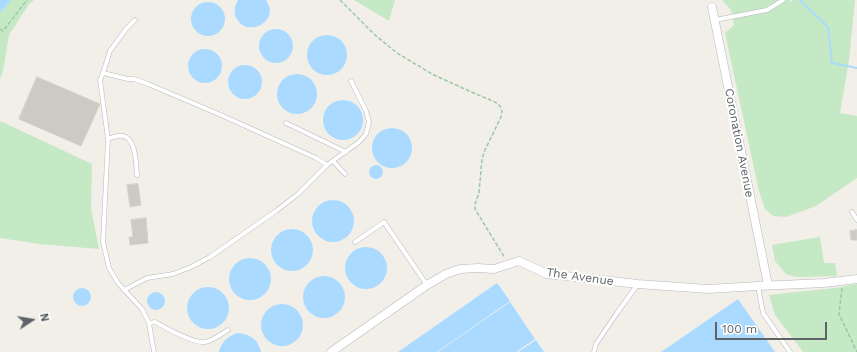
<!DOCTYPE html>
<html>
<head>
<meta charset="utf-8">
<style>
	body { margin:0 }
	#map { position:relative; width:857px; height:352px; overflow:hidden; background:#f1efe8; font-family:"Work Sans",sans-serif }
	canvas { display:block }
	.north { position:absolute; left:12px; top:300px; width:40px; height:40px; -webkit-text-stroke:3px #fff; paint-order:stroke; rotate:78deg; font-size:11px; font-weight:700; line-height:16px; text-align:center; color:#5f6368 }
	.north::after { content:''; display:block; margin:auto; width:14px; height:18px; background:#5f6368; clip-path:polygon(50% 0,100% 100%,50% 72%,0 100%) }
	.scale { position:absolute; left:715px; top:322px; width:112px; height:18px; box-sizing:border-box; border:2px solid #5f6368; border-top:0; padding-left:5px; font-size:12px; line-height:14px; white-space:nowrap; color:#5f6368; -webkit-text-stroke:3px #fff; paint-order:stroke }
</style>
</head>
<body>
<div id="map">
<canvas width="857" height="352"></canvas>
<div class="north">N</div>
<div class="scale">100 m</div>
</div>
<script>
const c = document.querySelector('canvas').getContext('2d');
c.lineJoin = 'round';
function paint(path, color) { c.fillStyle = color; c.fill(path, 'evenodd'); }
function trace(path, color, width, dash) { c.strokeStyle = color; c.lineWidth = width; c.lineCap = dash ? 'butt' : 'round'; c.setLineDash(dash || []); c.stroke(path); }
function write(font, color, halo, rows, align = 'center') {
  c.font = font + ' "Work Sans",sans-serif'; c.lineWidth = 4; c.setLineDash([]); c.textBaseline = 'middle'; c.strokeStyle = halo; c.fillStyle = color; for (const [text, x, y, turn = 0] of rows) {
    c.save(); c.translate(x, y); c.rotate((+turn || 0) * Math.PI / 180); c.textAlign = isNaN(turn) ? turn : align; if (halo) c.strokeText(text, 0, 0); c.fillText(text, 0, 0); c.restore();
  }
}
const green = new Path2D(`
	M11 0H34L29 4 9 35 3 71 0 79V13Z
	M354 0H395L389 21Z
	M722 0H790L791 2 793 0H855L849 60 840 113 857 116V178L816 206 786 217 773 216 765 209 759 191 725 33 734 25 731 10Z
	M0 121 92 164 91 209 99 249 39 244 0 238Z
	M820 237 824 263H835L837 276 796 277 786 274 775 261 772 245Z
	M857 284V352H803L775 315 769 295 835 288Z`);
const water = new Path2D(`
	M0 0H11L0 13Z
	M238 0H266C282 23 243 40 235 15 234 10 235 5 238 0Z
	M191 19a17 17 0 1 1 34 0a17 17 0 1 1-34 0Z
	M259 46a17 17 0 1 1 34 0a17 17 0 1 1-34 0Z
	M307 55a20 20 0 1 1 40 0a20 20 0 1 1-40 0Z
	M188 66a17 17 0 1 1 34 0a17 17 0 1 1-34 0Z
	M228 82a17 17 0 1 1 34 0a17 17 0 1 1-34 0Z
	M277 94a20 20 0 1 1 40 0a20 20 0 1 1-40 0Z
	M323 120a20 20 0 1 1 40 0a20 20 0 1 1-40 0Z
	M372 148a20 20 0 1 1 40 0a20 20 0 1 1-40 0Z
	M369 172a7 7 0 1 1 14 0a7 7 0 1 1-14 0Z
	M312 221a21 21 0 1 1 42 0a21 21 0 1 1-42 0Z
	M271 250a21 21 0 1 1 42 0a21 21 0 1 1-42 0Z
	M345 268a21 21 0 1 1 42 0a21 21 0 1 1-42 0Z
	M229 279a21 21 0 1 1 42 0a21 21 0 1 1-42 0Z
	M303 297a21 21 0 1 1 42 0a21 21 0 1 1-42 0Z
	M497 283 510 301 437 352H398Z
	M187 308a21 21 0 1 1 42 0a21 21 0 1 1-42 0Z
	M73 297a9 9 0 1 1 18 0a9 9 0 1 1-18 0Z
	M147 301a9 9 0 1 1 18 0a9 9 0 1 1-18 0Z
	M738 299 775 352H661Z
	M510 302 535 339 516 352H438Z
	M261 325a21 21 0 1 1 42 0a21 21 0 1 1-42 0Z
	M237 333C250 334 258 339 261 352H219C221 342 227 337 237 333Z
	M536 340 544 352H518Z`);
const stream = new Path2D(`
	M800 0 828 27 832 63 857 68`);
const building = new Path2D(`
	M37 77 100 104 81 146 19 119Z
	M138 184 141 205 130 207 127 185Z
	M146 218 148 243 130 245 129 237H133L131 220Z
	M857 230V240H851L850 231Z`);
const path = new Path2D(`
	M340 0 375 35 397 53 432 74 469 91 495 102 500 106 502 111 501 117 485 150 482 159 479 193 475 204V209L505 258
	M0 29 3 31 27 0
	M842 288 839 314 857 352`);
const lane = new Path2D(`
	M715 20 767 10 783 0
	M103 73 110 51 126 29 135 20
	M286 123 346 152
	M108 139C113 137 118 135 123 136 136 138 136 164 137 175
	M333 161 345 174
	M852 212 857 220
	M355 242 384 222 427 285
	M758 286 763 313 790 352
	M124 290 147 278 173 274 191 267 210 257 276 211 298 194 327 165 359 142 366 134 369 122 366 111 351 81
	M149 323 155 322C166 328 194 344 205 342 213 341 221 334 228 330
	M154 352 149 323 142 309 118 283 109 268 103 242 108 139 100 80 103 73 128 79H134L148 84 221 115 316 158 327 165
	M594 352 596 344 617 313 638 284`);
const street = new Path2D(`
	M712 7 768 285
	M331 352 427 285 446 274 460 269 478 268 494 269 519 261 547 274 638 284 708 289 758 286 824 283 857 279`);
const streetNames = [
	["Coronation Avenue",739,143,79],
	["The Avenue",580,277,8]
];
paint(green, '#c5e8c5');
paint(water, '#aadaff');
trace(stream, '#aadaff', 2);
paint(building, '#cccac5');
trace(building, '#d6d1c6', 1);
trace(lane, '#b5b8bc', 5);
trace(street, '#b5b8bc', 9);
trace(path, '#9cc7a9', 1.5, [4, 2]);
trace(lane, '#fff', 4);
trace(street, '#fff', 8);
write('12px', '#5f6368', '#fff', streetNames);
</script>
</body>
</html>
